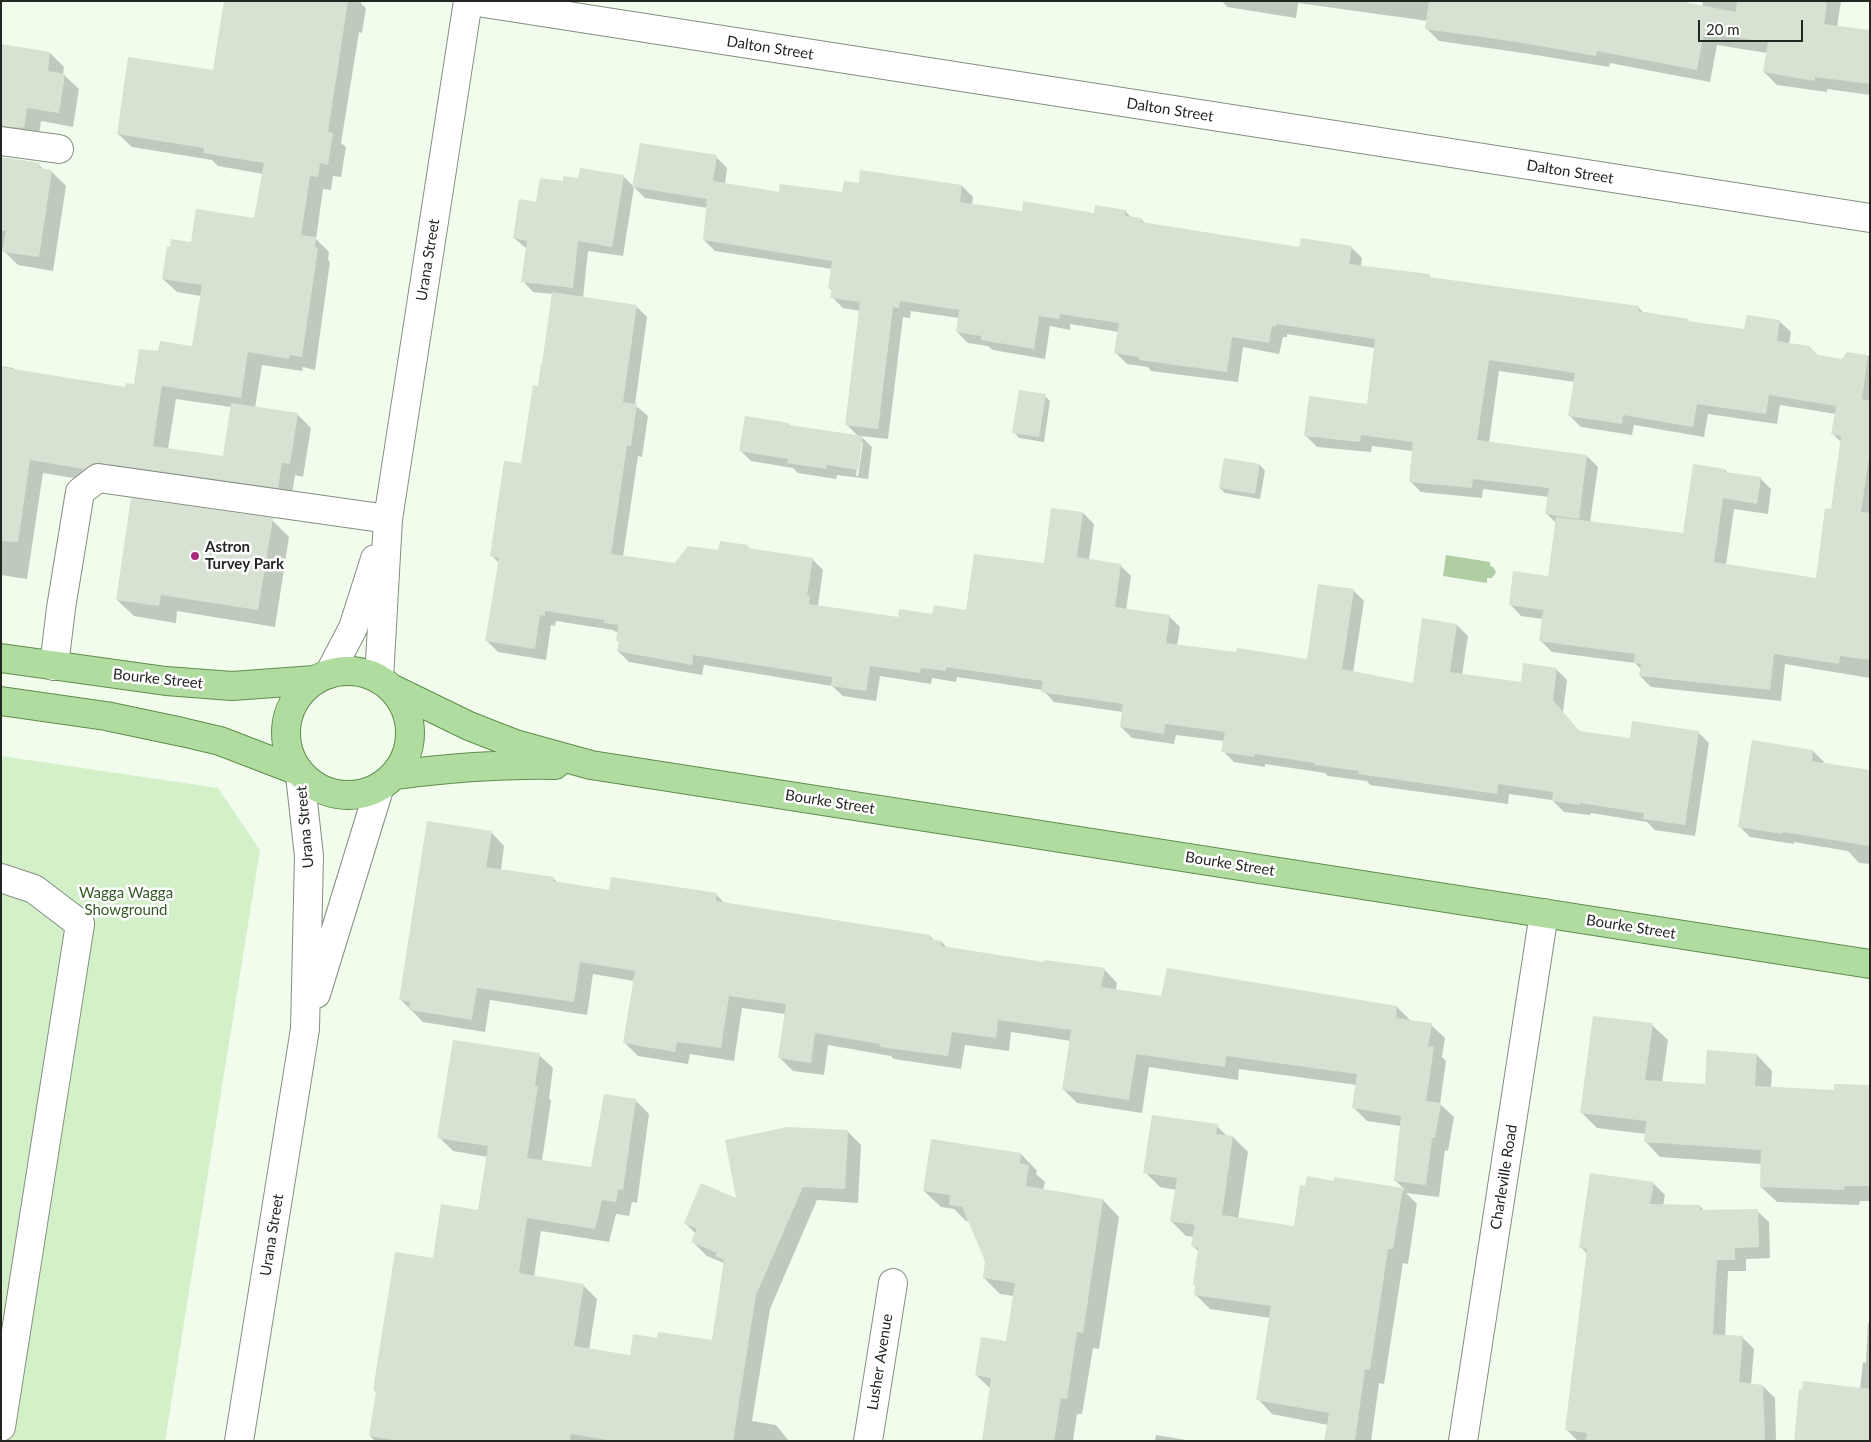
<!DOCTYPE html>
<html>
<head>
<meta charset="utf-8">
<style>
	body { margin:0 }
	#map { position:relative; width:1871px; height:1442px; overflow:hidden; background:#f1fced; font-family:Lato,sans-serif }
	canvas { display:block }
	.frame { position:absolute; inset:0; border:2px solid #232721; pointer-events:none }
	.scale { position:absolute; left:1698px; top:20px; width:105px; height:22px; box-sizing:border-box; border:2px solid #232721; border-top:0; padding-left:6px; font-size:15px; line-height:18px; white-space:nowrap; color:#232721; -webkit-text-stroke:4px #fff; paint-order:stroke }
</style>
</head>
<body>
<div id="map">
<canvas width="1871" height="1442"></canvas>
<div class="frame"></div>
<div class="scale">20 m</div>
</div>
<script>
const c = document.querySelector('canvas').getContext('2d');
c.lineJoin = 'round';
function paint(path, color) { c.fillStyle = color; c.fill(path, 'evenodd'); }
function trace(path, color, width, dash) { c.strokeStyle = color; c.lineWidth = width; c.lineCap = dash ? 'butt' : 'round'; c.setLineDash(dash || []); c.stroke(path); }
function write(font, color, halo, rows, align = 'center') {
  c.font = font + ' Lato,sans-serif'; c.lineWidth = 5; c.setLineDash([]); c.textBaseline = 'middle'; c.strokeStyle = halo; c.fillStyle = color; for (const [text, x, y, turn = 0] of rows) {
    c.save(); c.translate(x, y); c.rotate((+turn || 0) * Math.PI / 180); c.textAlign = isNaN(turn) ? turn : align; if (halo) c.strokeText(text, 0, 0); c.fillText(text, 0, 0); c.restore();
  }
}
const green = new Path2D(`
	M1 756 218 788 260 850 165 1441H1Z`);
const water = new Path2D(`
	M1446 555 1490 562V566L1493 567 1496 572 1492 578H1487V583L1443 576Z`);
const shadow = new Path2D(`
	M225 1H361V4L366 8 362 33 359 32 341 143 346 147 341 177 333 176 331 190 323 189 316 239 329 252 328 260 330 262 315 370 303 367 302 371 262 365 255 408 297 414 311 428 303 477 295 475 291 500 98 482 43 473 27 579 1 575V366L13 368 16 371 126 388 135 385 193 347 201 296 177 292 163 279 192 243 255 219 263 174 218 166 212 160 132 147 118 134 214 72ZM176 399 231 407 224 458 168 449Z
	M1222 1H1673L1702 7 1703 1H1841L1837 27 1870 31V95L1827 89V92L1777 85 1764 72 1767 53 1717 45 1710 82 1610 63 1609 67 1530 54 1439 41 1427 29 1428 21 1298 3 1296 18 1227 7Z
	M1 45 50 53 64 67 63 74 79 89 73 127 41 121 38 142 1 149Z
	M716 157 727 168 725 184 780 193H843L860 184 962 186 973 197 972 205 1023 212 1096 214 1125 211 1132 218 1141 219 1146 224 1300 248 1351 247 1362 258 1361 267 1429 275 1432 279 1638 307 1644 313 1688 320 1691 323 1745 331 1779 321 1791 332 1789 344 1818 356 1843 361 1848 354 1870 356V678L1785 664 1781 701 1651 687 1640 676 1641 669 1635 663 1552 652 1541 641 1543 619 1521 616 1510 604 1549 577 1556 523 1547 514 1549 497 1483 489 1482 498 1421 492 1410 481 1413 451 1372 446 1371 452 1317 447 1306 436 1368 405 1375 348 1287 334V337H1283L1279 354 1243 347 1238 382 1151 371 1148 367 1127 364 1116 353 1119 332 1070 324V330L1050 326 1045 359 993 350 988 346 968 343 957 332 959 318 911 311 910 318 903 317 888 439 861 436 872 447 868 479 837 475 836 479 798 473 793 468 751 461 741 451 789 425 790 426 858 436 846 424 860 311 843 308 832 297 833 291 829 288 832 269 715 251 704 240 708 208 645 198 634 187ZM1499 371 1575 382 1570 416 1581 427 1632 435 1634 425 1704 437 1708 414 1777 424 1780 405 1836 414 1833 434 1841 442 1832 510 1817 580 1726 565 1734 509 1768 514 1771 489 1760 478 1729 474 1725 470 1684 534 1590 522 1598 467 1587 456 1489 443ZM860 443H863L858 476H856Z
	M1 158 39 165 45 171 52 172 66 186 53 271 18 265 4 251V249L1 248Z
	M623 176 634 187 623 256 588 251 583 298 636 306 647 317 635 405 648 416 642 457 638 456 623 557 676 565 719 552 747 546 751 550 812 559 823 570 818 605 820 607 899 619 933 615 967 612 1045 565 1083 513 1094 524 1089 560 1120 565 1131 576 1126 610 1169 616 1180 627 1177 646 1308 660 1353 590 1364 601 1353 673 1414 684 1457 625 1468 636 1462 675 1522 683 1556 669 1567 680 1563 712 1580 732 1631 739 1698 732 1709 743 1695 836 1655 830 1647 822 1591 813 1590 815 1564 812 1552 800 1509 794 1508 804 1370 785 1367 781 1328 776 1325 773 1265 764V767L1234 762 1223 751 1224 741 1176 735 1174 744 1132 738 1121 727 1123 712 1054 702 1043 690 957 677 956 682 932 678 931 684 880 676 876 701 843 696 832 686 704 665 702 675 629 662 618 651 620 643 617 640 618 633 613 630 556 621 555 626 551 625 546 660 498 652 487 641 499 563 492 556 522 465 543 365 553 294 533 292 523 281 527 249 514 238 537 203 564 183 580 180Z
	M1045 396 1050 401 1044 442 1019 438 1014 432Z
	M1260 465 1265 471 1260 499 1225 493 1220 488Z
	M272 520 289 537 275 627 177 611 176 623 134 616 117 600Z
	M1813 751 1824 762 1823 764 1870 771V864L1859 863 1848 851 1794 842V844L1750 837 1739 826Z
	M491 832 504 846 501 870 553 878 559 884 610 892 716 894 725 904 930 936 935 941 942 942 948 949 1045 964 1104 969 1117 983 1116 990 1162 997 1397 1007 1411 1021 1431 1025 1445 1038 1442 1057 1446 1061 1440 1104 1454 1117 1448 1151 1445 1150 1439 1197 1406 1193 1417 1204 1408 1264 1403 1263 1384 1384 1379 1383 1371 1441H1326L1328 1425 1272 1414 1258 1399 1270 1318 1210 1309 1195 1294 1199 1252 1193 1246 1194 1237 1186 1236 1171 1221 1176 1190 1160 1187 1145 1172 1217 1126 1228 1137H1233L1248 1152 1238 1219 1296 1227 1335 1182V1179L1405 1190 1395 1180 1401 1126 1367 1121 1354 1108 1357 1085 1239 1069 1238 1080 1149 1067 1142 1113 1077 1103 1064 1090 1071 1041 1011 1032 1009 1051 965 1045 961 1069 894 1059 891 1056 828 1045 824 1075 793 1071 779 1057 785 1014 742 1008 734 1061 690 1054 688 1064 638 1056 625 1043 634 981 593 974 587 1015 490 1000 485 1032 423 1022 401 1000Z
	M1652 1025 1668 1040 1662 1083 1706 1085 1757 1055 1772 1071 1771 1088 1835 1091 1870 1087V1201H1860L1859 1205 1777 1202 1761 1187 1762 1164 1660 1157 1645 1141 1646 1134 1597 1128 1582 1113Z
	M539 1055 553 1068 549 1098 551 1101 542 1161 592 1169 635 1100 649 1114 637 1203 632 1202 629 1216 616 1214 609 1242 541 1231 534 1277 583 1285 597 1299 589 1350 631 1356 658 1340 713 1342 724 1263 707 1256 693 1242 696 1234 685 1223 738 1200 847 1131 861 1145 858 1203 817 1200 770 1309 752 1421 776 1425 789 1441H375L370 1436 377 1393 374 1390 434 1259 479 1211 488 1157 453 1151 439 1137Z
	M1021 1154 1037 1171 1036 1174 1045 1182 1043 1191 1103 1200 1119 1217 1099 1349 1093 1348 1082 1414H1077L1073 1441H983L991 1389 976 1375 1007 1343 1014 1296 1000 1294 984 1278 986 1261 970 1222 966 1221 954 1209 941 1207 924 1191Z
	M1653 1183 1665 1195 1663 1206H1700L1705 1212 1757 1211 1769 1222 1770 1258 1746 1259V1271H1728L1725 1336 1742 1337 1754 1349 1751 1385 1763 1386 1775 1398 1776 1441H1578L1567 1430 1588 1255 1581 1247Z
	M1868 1323H1870V1441H1783L1795 1440 1860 1389 1863 1362 1866 1363Z
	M1156 1435 1192 1441H1155Z`);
const building = new Path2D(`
	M224 1H348L328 132 333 133 328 165 320 163 318 177 310 176 301 235 316 237 315 247 318 248 302 357 290 355 289 359 248 352 241 398 162 386 153 446 223 456 231 403 298 413 290 464 282 463 278 488 100 463H94L84 469 30 460 18 542 1 541V367L125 387 126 383 134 384 139 349 158 351 160 341 192 346 202 285 162 279 167 246 170 247 171 239 191 242 196 209 254 218 264 163 203 153 204 148 117 134 128 57 213 70Z
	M1429 1H1679L1736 12 1737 1H1827L1824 24 1870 30V84L1815 77V81L1763 72 1768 42 1704 33 1697 70 1597 51 1596 56 1517 42 1425 29Z
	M1 44 50 52 48 71 65 74 59 113 27 108 24 128 1 126Z
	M640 143 717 155 713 181 779 192 780 184 842 192 844 181 859 183 860 170 962 185 960 202 1022 211 1023 201 1094 213 1095 205 1126 210 1125 216 1142 218 1141 222 1299 247 1301 238 1352 246 1349 264 1429 274V277L1639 306 1638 311 1689 319 1688 321 1744 329 1747 315 1780 320 1777 341 1809 346 1818 355 1842 359 1847 352 1868 355 1862 399 1870 401V450L1861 512 1870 513V660L1840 656 1839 664 1774 654 1770 690 1639 676 1641 664 1634 663 1635 654 1539 641 1543 610 1509 605 1513 571 1548 576 1556 517 1683 533 1693 464 1725 469V472L1761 477 1757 504 1723 498 1714 562 1816 578 1825 508 1831 509 1841 436 1831 434 1836 406 1769 395 1766 414 1697 404 1693 427 1623 415 1622 424 1568 416 1575 373 1489 360 1477 440 1587 455 1579 519 1545 514 1549 488 1473 479 1472 488 1409 482 1413 442 1361 435 1360 442 1304 436 1309 396 1367 404 1375 339 1276 324V327L1272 326 1269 343 1232 337 1227 372 1139 360V357L1114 353 1119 323 1060 314 1059 319 1039 316 1034 349 981 340V336L956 332 959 310 900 301 899 308 893 307 878 429 845 425 860 302 830 298 832 289 828 288 832 261 703 240 707 199 632 187Z
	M1 157 40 163 39 168 52 170 39 257 2 252 6 231 1 230Z
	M580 168 624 175 612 247 578 241 573 288 521 282 527 241 513 238 519 199 536 202 540 178 563 181V176L578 178Z
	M552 292 637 305 623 402 637 404 631 446H627L611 554 675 563 688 546 718 550 720 541 748 545V548L813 558 807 595 810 596 809 604 898 617 899 609 932 614 934 605 966 610 974 554 1044 563 1051 508 1083 512 1077 557 1121 564 1115 607 1170 615 1166 643 1236 652 1237 648 1307 659 1318 584 1354 589 1342 669 1413 683 1422 618 1457 624 1450 672 1521 682 1523 663 1557 668 1553 700 1579 731 1630 738 1632 721 1699 731 1685 825 1643 819 1644 813 1580 803V805L1552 801 1553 792 1498 784 1497 794 1358 774 1359 771 1315 765V763L1255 754 1254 757 1221 752 1225 732 1165 724 1164 734 1120 727 1123 704 1041 692 1043 681 946 667V671L921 668 920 673 870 666 866 691 831 686 832 677 693 655 692 665 617 651 619 641H616L618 625 604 623V620L545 611V616L540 615 535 649 485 641 499 558 490 556 504 461 521 463 533 385 538 386 541 363 542 364Z
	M1019 390 1046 394 1039 437 1012 433Z
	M745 416 789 423V425L863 436 858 470 827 465 826 469 787 463 788 459 739 451Z
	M1224 458 1260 464 1255 494 1219 488Z
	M131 498 273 518 258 610 161 595 159 606 116 600Z
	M1752 740 1813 750 1812 761 1870 770V846L1783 832V834L1738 827Z
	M427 821 492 831 486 867 554 877 553 881 609 890 611 877 717 893 716 901 930 935V939L942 941 941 946 1044 962 1045 960 1105 968 1101 987 1161 996 1167 968 1397 1006 1396 1018 1432 1023 1428 1046 1434 1047 1426 1101 1441 1103 1435 1138H1432L1426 1185 1394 1181 1401 1116 1352 1108 1357 1074 1226 1056 1225 1067 1136 1054 1129 1100 1062 1090 1071 1030 998 1020 996 1038 952 1032 948 1056 880 1047V1044L815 1033 811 1063 778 1058 786 1004 729 996 721 1048 677 1042 675 1052 623 1043 635 971 580 962 574 1002 477 988 472 1020 409 1010 410 1002 399 1000Z
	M1593 1016 1653 1023 1645 1080 1705 1084 1707 1050 1757 1054 1755 1086 1834 1090V1084L1870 1085V1186H1845L1844 1190 1760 1187 1761 1150 1644 1142 1646 1121 1580 1113Z
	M453 1040 540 1053 535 1085 538 1086 527 1158 591 1167 604 1094 636 1099 623 1190 618 1189 616 1202 602 1200 595 1229 527 1218 519 1273 584 1284 574 1346 630 1355 633 1334 657 1338 658 1332 712 1340 724 1260 715 1256 717 1253 691 1242 697 1229 684 1223 701 1183 736 1198 725 1140 788 1127 848 1130 845 1189 803 1187 756 1295 733 1441H613L571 1434 570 1441H400L369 1436 376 1391 373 1390 395 1252 433 1258 441 1204 478 1210 488 1146 437 1138Z
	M1152 1115 1218 1124 1216 1134 1233 1136 1222 1215 1294 1226 1300 1185 1305 1186 1307 1176 1334 1181V1177L1403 1188 1393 1249H1388L1370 1370 1365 1369 1355 1441H1324L1329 1413 1256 1400 1271 1306 1194 1295 1195 1285H1193L1198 1248 1191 1246 1195 1225 1170 1221 1177 1178 1143 1173Z
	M931 1139 1021 1153 1020 1163 1029 1165 1026 1186 1103 1199 1083 1333 1077 1332 1067 1399 1061 1398 1054 1441H982L991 1378 975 1375 981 1337 1006 1341 1015 1283 983 1278 985 1261 962 1207 949 1205 950 1195 923 1191Z
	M1590 1173 1654 1182 1650 1204 1700 1205V1210L1758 1209 1759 1247 1735 1248V1260H1717L1713 1334 1743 1336 1739 1382 1763 1385 1765 1441H1586L1587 1433 1565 1430 1587 1249 1579 1248Z
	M1803 1381 1870 1389V1441H1794L1799 1389H1802Z`);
const minor = new Path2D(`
	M471 1 1870 218
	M1 141 59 149
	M54 666 61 608 80 492 98 478 388 519
	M329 674 353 628 375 559
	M379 679 388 519 468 1
	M1 878 34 889 80 924 1 1427
	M316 994 379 789
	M239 1441 305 1029 309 856 300 775
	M868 1441 893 1283
	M1463 1441 1544 913`);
const major = new Path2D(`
	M1 658 166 681 232 686 315 680
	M286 733a62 62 0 1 1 124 0a62 62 0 1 1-124 0Z
	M393 689 469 726 515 744 591 765 1870 964
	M1 701 106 716 182 732 220 741 298 771
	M395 775C449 768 501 764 555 765`);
const markers = [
	[195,556,5,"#ab2b7a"]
];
const streetNames = [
	["Dalton Street",770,48,9],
	["Dalton Street",1170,110,9],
	["Dalton Street",1570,172,9],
	["Urana Street",428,260,-81],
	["Bourke Street",158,679,6],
	["Bourke Street",830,802,9],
	["Urana Street",305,827,-95],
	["Bourke Street",1230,864,9],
	["Bourke Street",1631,927,9],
	["Charleville Road",1504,1177,-81],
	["Urana Street",272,1235,-81],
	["Lusher Avenue",880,1362,-81]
];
const poiNames = [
	["Astron",205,547],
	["Turvey Park",205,564]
];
const parkNames = [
	["Wagga Wagga",126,893],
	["Showground",126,910]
];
paint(green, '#d4f0c9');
paint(water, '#afcea4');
paint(shadow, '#0003');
paint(building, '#d7e2d3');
trace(minor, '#848e80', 30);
trace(major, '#5e8e4a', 30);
trace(minor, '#fff', 28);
trace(major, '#b1dca0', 28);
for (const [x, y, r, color] of markers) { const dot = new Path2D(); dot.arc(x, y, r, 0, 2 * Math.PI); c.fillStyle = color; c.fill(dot); trace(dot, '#fff', 2); }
write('15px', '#232721', '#fff', streetNames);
write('bold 15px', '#232721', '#fff', poiNames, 'left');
write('15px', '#335a23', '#fff', parkNames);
</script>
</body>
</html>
